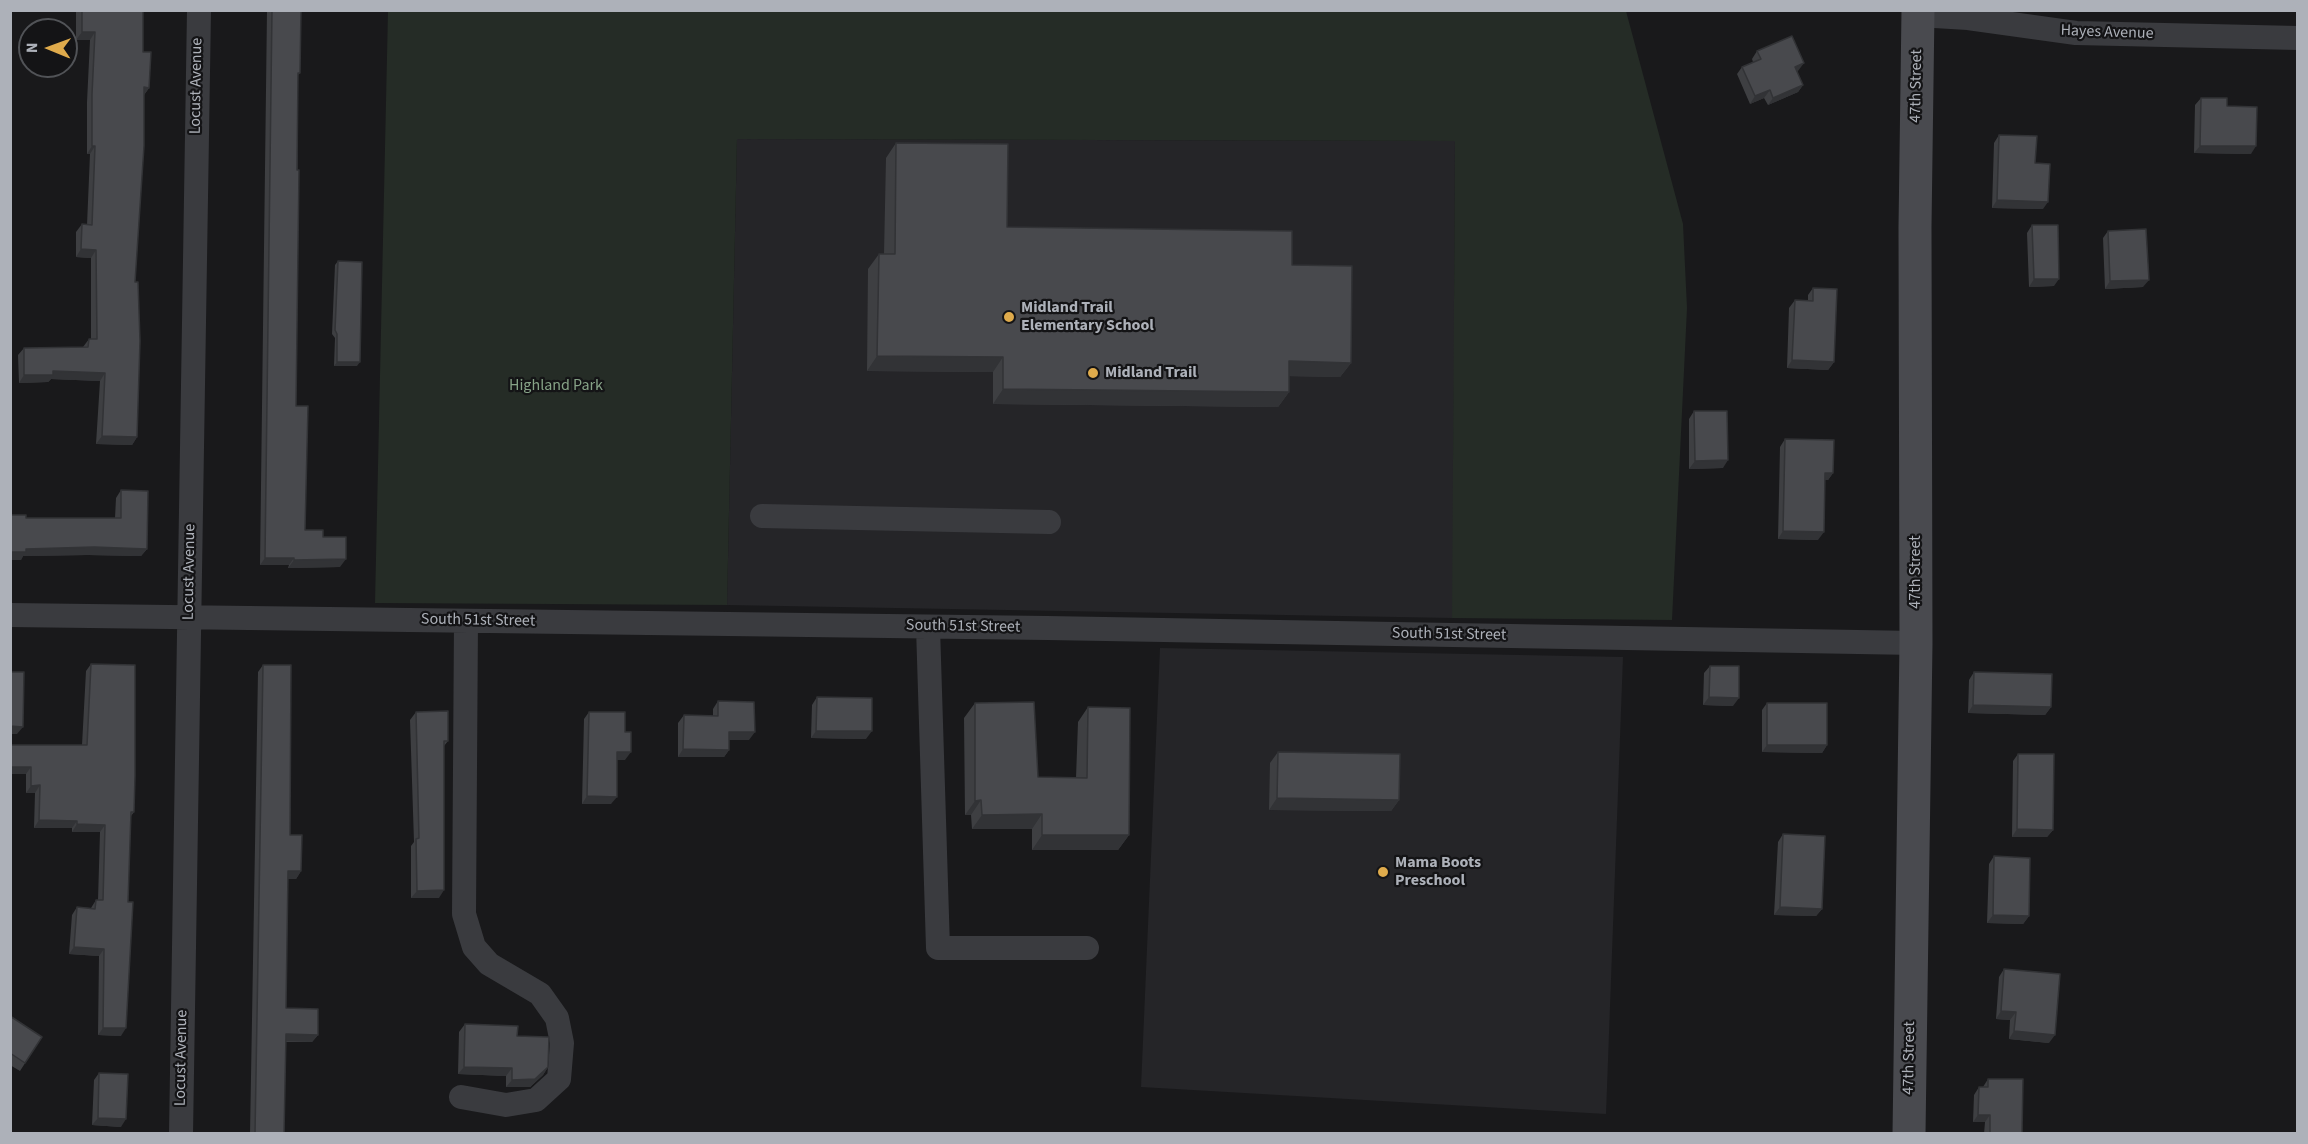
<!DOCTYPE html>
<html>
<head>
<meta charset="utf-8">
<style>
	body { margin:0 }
	#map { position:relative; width:2308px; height:1144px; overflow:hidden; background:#19191b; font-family:"Source Sans 3",sans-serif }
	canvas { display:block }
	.frame { position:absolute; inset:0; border:12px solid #adb1b9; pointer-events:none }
	.north { position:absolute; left:18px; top:18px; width:60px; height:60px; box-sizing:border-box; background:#141416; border:2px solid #515357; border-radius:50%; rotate:271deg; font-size:16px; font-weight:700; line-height:24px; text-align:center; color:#adb1b9 }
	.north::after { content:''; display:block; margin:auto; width:21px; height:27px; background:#dfab4c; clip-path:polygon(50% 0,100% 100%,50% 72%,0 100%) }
</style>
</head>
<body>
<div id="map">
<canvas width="2308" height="1144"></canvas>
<div class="frame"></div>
<div class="north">N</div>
</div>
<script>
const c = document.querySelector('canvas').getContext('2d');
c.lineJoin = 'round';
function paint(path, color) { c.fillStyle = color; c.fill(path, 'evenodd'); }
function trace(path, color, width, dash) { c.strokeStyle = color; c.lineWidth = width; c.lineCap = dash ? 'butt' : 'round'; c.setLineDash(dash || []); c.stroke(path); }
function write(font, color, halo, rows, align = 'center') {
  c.font = font + ' "Source Sans 3",sans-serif'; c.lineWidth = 4.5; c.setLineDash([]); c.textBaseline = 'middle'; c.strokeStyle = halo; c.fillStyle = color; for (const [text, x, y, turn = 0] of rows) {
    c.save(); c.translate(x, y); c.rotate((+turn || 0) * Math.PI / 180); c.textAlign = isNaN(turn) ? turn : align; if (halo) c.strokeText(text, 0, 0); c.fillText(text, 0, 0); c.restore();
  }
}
const built = new Path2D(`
	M737 139 1455 141 1453 618 727 605Z
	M1160 648 1623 657 1606 1114 1141 1087Z`);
const green = new Path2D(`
	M388 11H1626L1683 224 1687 308 1672 620 1452 618 1455 141 737 139 727 605 375 603Z`);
const minor = new Path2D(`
	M1918 15 1968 18 2076 33 2298 38
	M762 516 1049 522
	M10 615 1047 628 1916 643
	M928 627 938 948H1087
	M461 1097 506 1105 536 1100 559 1079 562 1043 557 1018 540 994 489 964 474 947 464 914 466 621
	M181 1134 199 10`);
const secondary = new Path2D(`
	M1909 1134 1916 643 1915 227 1918 10`);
const wall = new Path2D(`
	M76 10H143V52L149 88 144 95 135 282 137 437 132 445 96 444 100 381 51 379 48 382 19 383 18 355 24 348 83 347 89 339H91V258L76 257V232L82 224 87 225 90 154H87V102L90 40H76Z
	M267 10H301L300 73 298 75 296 406 305 530 323 537 340 567 288 568 289 565H260Z
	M1757 51 1798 71 1797 72 1803 85 1798 92 1768 105 1764 98 1750 104 1737 74 1742 67 1753 62 1752 59Z
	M2201 98 2227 106 2251 154 2194 153 2195 105Z
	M1999 135 2035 163 2043 209 1992 208 1994 143Z
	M896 143 1007 227 1292 265 1351 363 1340 377 1289 376V392L1278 407 993 404V372L867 371 868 269 879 254H884L886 158Z
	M2032 225 2054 286 2029 287 2027 233Z
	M2108 231 2143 287 2105 289 2103 238Z
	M338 261 357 366H334L335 338 332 334 335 265Z
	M1813 288 1834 362 1828 370 1787 368 1789 308 1795 300 1808 301V295Z
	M1694 411 1723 468 1689 469V419Z
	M1785 439 1833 473 1828 480H1825L1818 540 1778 539 1780 447Z
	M121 490 147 549 141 556 88 555 23 556 21 560 26 518H115L116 498Z
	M91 664 134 812 131 816 121 1036 98 1035 99 956 69 954 72 915 77 907 91 908 96 900H98L100 832H72V828H34L35 793H26V774H10L82 745 86 671Z
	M263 665 290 835 301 871 296 879H288L286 1008 318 1035 312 1042H286L284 1134H250L258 672Z
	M1710 666 1733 706 1703 705 1704 673Z
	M1974 672 2051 707 2045 715 1968 713 1969 680Z
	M817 697 866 739 811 738 812 705Z
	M718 701 749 740H729V750L724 757H678V723L684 715 713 716V709Z
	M975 703 1038 777 1076 778 1078 722 1088 707 1129 835 1118 850H1032V829H972L971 815H965L964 718Z
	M1767 703 1827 745 1822 753 1762 752V710Z
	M416 712 448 741 444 746 439 898H411V846L414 842 410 720Z
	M589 712 625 760H617L611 804H582L584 719Z
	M1278 752 1399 800 1391 811 1269 810 1270 763Z
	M2018 754 2053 830 2047 837H2012L2013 761Z
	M1783 834 1822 909 1816 916 1774 915 1778 842Z
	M1994 856 2029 916 2023 924 1987 923 1989 864Z
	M2004 969 2049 1043 2009 1039 2010 1020 1996 1019 1999 977Z
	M10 1016 42 1037 20 1071 10 1065Z
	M465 1024 517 1036 548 1067 543 1075 530 1087H506V1076L458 1074 459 1032Z
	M99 1073 121 1127 92 1125 94 1080Z
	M1988 1079 2022 1134H1984L1985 1122H1973L1974 1095 1979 1087H1983Z`);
const shadedWall = new Path2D(`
	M82 32H95L90 40H76Z
	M1804 63 1798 71 1790 75 1795 67Z
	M1803 85 1798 92 1768 105 1773 98Z
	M144 87 149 88 144 95Z
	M1770 90 1764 98 1750 104 1755 96Z
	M92 146H95L90 154H87Z
	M2200 146H2256L2251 154 2194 153Z
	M1997 200 2048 202 2043 209 1992 208Z
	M81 249 96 250 91 258 76 257Z
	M2034 279H2059L2054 286 2029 287Z
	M2149 280 2143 287 2105 289 2110 281Z
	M877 356 1003 357 993 372 867 371Z
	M1792 360 1834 362 1828 370 1787 368Z
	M1289 361 1351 363 1340 377 1279 376Z
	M337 362H360L357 366H334Z
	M53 371 105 373 100 381 51 379 48 382 19 383 24 375Z
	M1003 389 1289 392 1278 407 993 404Z
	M102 436 137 437 132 445 96 444Z
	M1728 460 1723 468 1689 469 1695 461Z
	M1825 473H1833L1828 480H1820Z
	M1783 531 1824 532 1818 540 1778 539Z
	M94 547 147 549 141 556 88 555 23 556 21 560H10V552L26 549Z
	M265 558H294L289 565H260Z
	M346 559 340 567 288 568 294 560Z
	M1709 697 1739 698 1733 706 1703 705Z
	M1973 705 2051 707 2045 715 1968 713Z
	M10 726 23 727 17 734H10Z
	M816 731H872L866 739 811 738Z
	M729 732H755L749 740H724Z
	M1767 745H1827L1822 753 1762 752Z
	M683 749 729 750 724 757H678Z
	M617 752H631L625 760H612Z
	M10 767H31L26 774H10Z
	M40 785 35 793H26L31 786Z
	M587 796 617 797 611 804H582Z
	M1277 798 1399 800 1391 811 1269 810Z
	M981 800 971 815H965L975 801Z
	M1042 814 1032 829H972L982 815Z
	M39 820 77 821 72 828H34Z
	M77 824 105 825 100 832H72Z
	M2017 829 2053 830 2047 837H2012Z
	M1042 835H1129L1118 850H1032Z
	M288 871H301L296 879H282Z
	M444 890 439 898H411L417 891Z
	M1780 907 1822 909 1816 916 1774 915Z
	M1993 915 2029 916 2023 924 1987 923Z
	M74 947 104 949 99 956 69 954Z
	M2001 1011 2016 1012 2010 1020 1996 1019Z
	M103 1028H126L121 1036 98 1035Z
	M2014 1031 2055 1035 2049 1043 2009 1039Z
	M286 1034 318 1035 312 1042 280 1041Z
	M464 1067 512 1068 506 1076 458 1074Z
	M548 1067 543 1075 530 1087H506L512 1080Z
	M1978 1115H1990L1985 1122H1973Z
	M98 1118 126 1119 121 1127 92 1125Z`);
const building = new Path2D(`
	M82 10H143V52H151L149 88 144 87V146L135 282H138L140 341 137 437 102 436 105 373 53 371V375H24V348L88 347 89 339H97L96 250 81 249 82 224 92 225 95 146H92V94L95 32H82Z
	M272 10H301L300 73H298L297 170H299L296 406H308L305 530H323V537H346V559L294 560V558H265Z
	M1792 36 1804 63 1795 67 1803 85 1773 98 1770 90 1755 96 1742 67 1761 59 1757 51Z
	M2201 98H2227V106L2257 107 2256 146H2200Z
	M1999 135 2037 136 2035 163 2050 164 2048 202 1997 200Z
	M896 143 1008 144 1007 227 1292 231V265L1352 266 1351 363 1289 361V392L1003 389V357L877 356 879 254H895Z
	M2032 225H2058L2059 279H2034Z
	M2146 229 2149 280 2110 281 2108 231Z
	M338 261 362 262 360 362H337V334L335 330Z
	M1813 288 1837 289 1834 362 1792 360 1795 300 1813 301Z
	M1694 411H1727L1728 460 1695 461Z
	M1785 439 1834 440 1833 473H1825L1824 532 1783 531Z
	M121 490 148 491 147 549 94 547 26 549V552H10V515H26V518H121Z
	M91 664 135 665V776L134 812H131L128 902H133L126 1028H103L104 949 74 947 77 907 95 909 96 900H103L105 825 77 824V821L39 820 40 785 31 786V767H10V745H87Z
	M263 665H291L290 835H302L301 871H288L286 1008 318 1009V1035L286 1034 284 1134H255Z
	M1710 666H1739V698L1709 697Z
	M10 672H24L23 727 10 726Z
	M1974 672 2052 674 2051 707 1973 705Z
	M817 697 872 698V731H816Z
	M718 701 754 702 755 732H729V750L683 749 684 715 718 716Z
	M1034 702 1038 777 1087 778 1088 707 1130 708 1129 835H1042V814L982 815 981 800 975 801V703Z
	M1767 703H1827V745H1767Z
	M448 711V741H444V890L417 891 416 839 419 838 416 712Z
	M589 712H625V732H631V752H617V797L587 796Z
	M1278 752 1400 754 1399 800 1277 798Z
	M2018 754H2054L2053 830 2017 829Z
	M1783 834 1825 836 1822 909 1780 907Z
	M1994 856 2030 858 2029 916 1993 915Z
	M2004 969 2060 974 2055 1035 2014 1031 2016 1012 2001 1011Z
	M10 1016 42 1037 25 1063 10 1053Z
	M465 1024 518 1026 517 1036 549 1037 548 1067 535 1079 512 1080V1068L464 1067Z
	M99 1073 128 1074 126 1119 98 1118Z
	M1988 1079H2023L2022 1134H1990V1115H1978L1979 1087H1988Z`);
const markers = [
	[1009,317,6,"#dfab4c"],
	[1093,373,6,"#dfab4c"],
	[1383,872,6,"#dfab4c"]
];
const streetNames = [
	["Hayes Avenue",2107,33,2],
	["Locust Avenue",197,86,-89],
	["47th Street",1917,86,-89],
	["Locust Avenue",190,572,-89],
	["47th Street",1916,572,-90],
	["South 51st Street",478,621,1],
	["South 51st Street",963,627,1],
	["South 51st Street",1449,635,1],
	["Locust Avenue",182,1058,-89],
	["47th Street",1910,1058,-89]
];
const poiNames = [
	["Midland Trail",1021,308],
	["Elementary School",1021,326],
	["Midland Trail",1105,373],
	["Mama Boots",1395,863],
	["Preschool",1395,881]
];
const parkNames = [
	["Highland Park",556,386]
];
paint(built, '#252528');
paint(green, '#252c26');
trace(minor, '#3a3b3f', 24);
trace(secondary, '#494a4f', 33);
paint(wall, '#3e3f42');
paint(shadedWall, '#323336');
paint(building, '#48494d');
trace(building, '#323336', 1.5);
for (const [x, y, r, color] of markers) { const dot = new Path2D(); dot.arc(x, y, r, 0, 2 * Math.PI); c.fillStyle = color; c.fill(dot); trace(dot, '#141416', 2); }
write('16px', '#adb1b9', '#141416', streetNames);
write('bold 16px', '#adb1b9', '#141416', poiNames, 'left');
write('16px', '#86a287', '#141416', parkNames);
</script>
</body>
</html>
